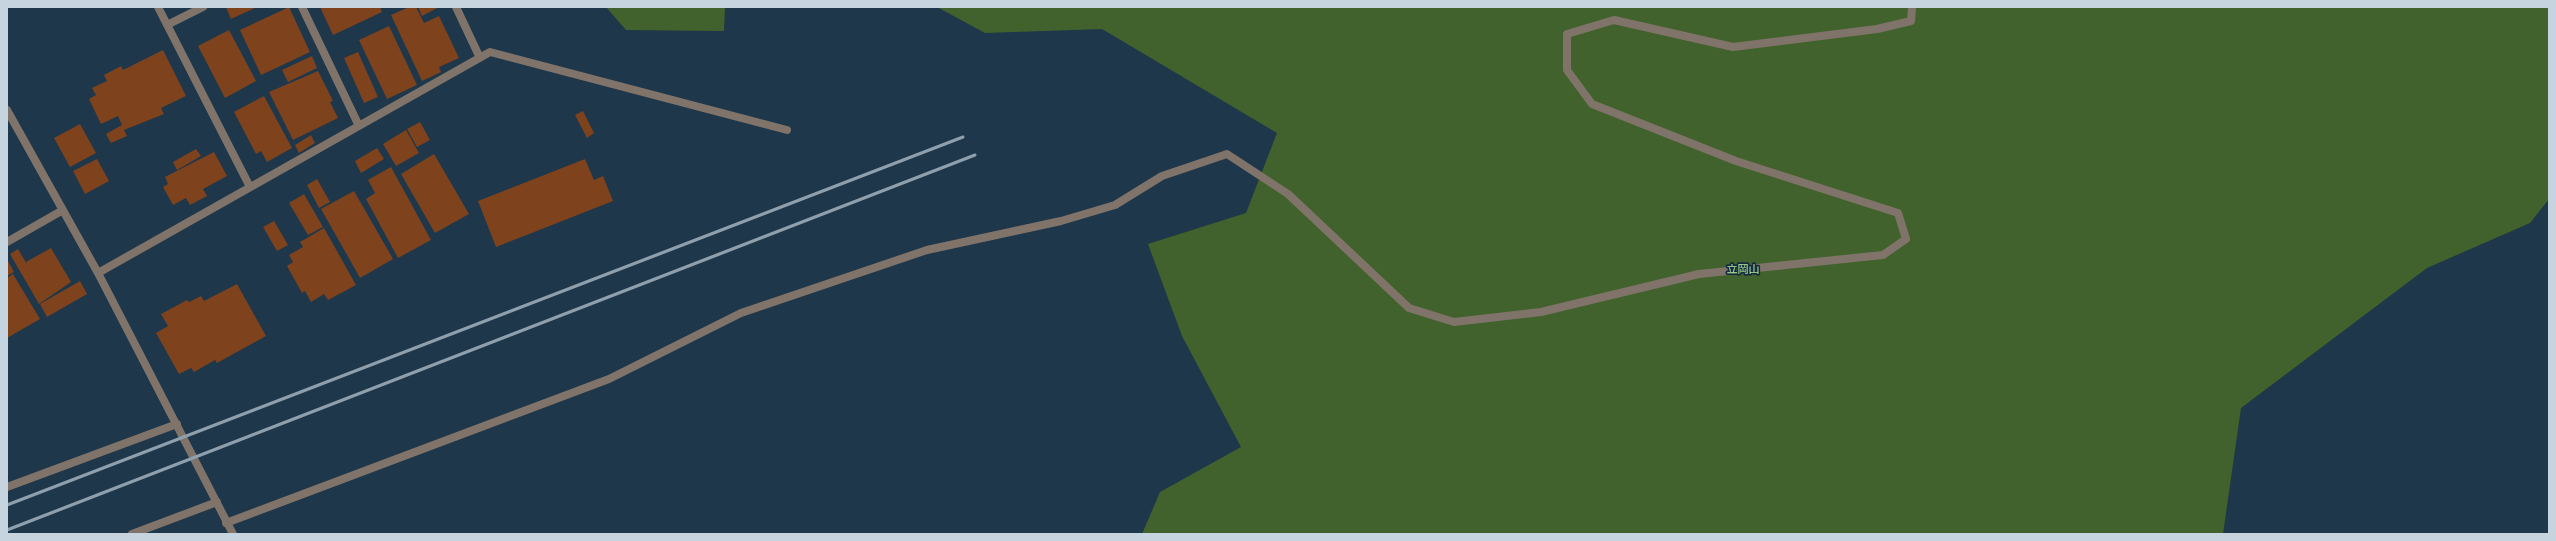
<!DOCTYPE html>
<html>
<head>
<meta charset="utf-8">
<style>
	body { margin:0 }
	#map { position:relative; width:2556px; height:541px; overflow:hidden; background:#1f374a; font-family:"Asap Condensed",sans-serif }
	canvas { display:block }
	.frame { position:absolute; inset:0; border:8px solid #c6d4e0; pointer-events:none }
</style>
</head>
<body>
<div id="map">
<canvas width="2556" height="541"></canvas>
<div class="frame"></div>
</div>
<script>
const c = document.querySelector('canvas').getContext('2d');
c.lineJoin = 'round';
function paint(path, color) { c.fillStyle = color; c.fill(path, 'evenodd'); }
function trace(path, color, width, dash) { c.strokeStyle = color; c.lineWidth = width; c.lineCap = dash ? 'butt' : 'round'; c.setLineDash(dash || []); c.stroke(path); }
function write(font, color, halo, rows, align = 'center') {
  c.font = font + ' "Asap Condensed","Noto Sans JP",sans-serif'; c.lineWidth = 3.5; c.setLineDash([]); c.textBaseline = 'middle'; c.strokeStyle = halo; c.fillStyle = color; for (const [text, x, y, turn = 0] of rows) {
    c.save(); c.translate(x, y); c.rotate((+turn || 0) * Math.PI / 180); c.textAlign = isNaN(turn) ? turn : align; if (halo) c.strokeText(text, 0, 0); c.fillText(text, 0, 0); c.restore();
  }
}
const green = new Path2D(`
	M606 7H725L724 31 626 30Z
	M937 7H2549V199L2530 223 2427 268 2241 408 2223 534H1142L1160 492 1241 447 1182 336 1148 244 1246 213 1277 133 1102 29 985 33Z`);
const building = new Path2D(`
	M226 7H257L231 19Z
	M289 7 310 52 261 75 240 30Z
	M320 7H380L382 12 333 35Z
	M409 7H416L424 23 439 16 459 58 439 67 441 72 422 81 391 15Z
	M418 7H439L422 16Z
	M389 26 417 85 387 99 359 40Z
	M229 30 256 81 225 98 198 46Z
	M163 50 186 96 161 108 164 114 124 130 127 136 111 143 106 134 122 125 118 116 101 124 89 99 96 95 92 88 107 81 104 75 121 66 123 70Z
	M358 52 378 97 364 103 344 58Z
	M312 56 317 68 288 82 282 70Z
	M318 71 333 101 330 102 338 118 293 140 269 92Z
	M264 96 292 148 267 162 261 151 256 154 234 112Z
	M583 111 594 133 587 138 575 115Z
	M420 122 430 140 417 147 407 129Z
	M80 124 96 153 70 167 54 138Z
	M406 130 419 153 396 166 383 144Z
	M311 135 315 143 299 153 295 145Z
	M377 148 384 159 361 173 355 161Z
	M196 149 201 156 177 170 173 162Z
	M214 152 227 176 203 189 207 196 190 205 186 198 173 205 163 187 168 184 165 177Z
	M434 154 469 214 435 233 401 174Z
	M97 159 109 181 85 194 73 171Z
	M585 159 594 180 603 176 613 201 496 247 478 201Z
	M391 167 431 240 398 258 366 199 375 193 368 180Z
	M317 179 330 202 319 208 307 185Z
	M354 191 393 259 360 278 321 209Z
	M304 194 323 227 308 235 289 203Z
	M274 221 288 245 277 251 263 227Z
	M324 228 356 285 328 300 324 294 311 302 305 291 302 293 287 266 293 262 289 255 303 247 300 242Z
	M51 248 71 282 39 304 10 254 18 249 28 266 26 262Z
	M7 259 14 272 7 276Z
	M13 274 40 319 7 338V278Z
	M80 281 87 294 47 317 40 304Z
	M237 284 266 336 217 363 215 360 194 372 191 368 179 374 156 333 168 326 161 314 187 300 189 302 201 296 204 301Z`);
const street = new Path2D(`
	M158 7 250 187
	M302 7 359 126
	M456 7 480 58
	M167 25 203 7
	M7 110 98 273 233 534
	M7 242 63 210
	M98 273 490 52 787 130
	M7 487 177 424
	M226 523 609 379 741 313 927 250 1061 221 1115 205 1162 176 1227 154 1288 194 1409 308 1454 322 1541 312 1699 274 1883 255 1906 239 1898 213 1736 161 1592 104 1567 70V34L1614 20 1733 47 1877 29 1911 21 1912 7
	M132 534 217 502`);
const rail = new Path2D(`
	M7 505 963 137
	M7 530 975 155`);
const parkNames = [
	["立岡山",1743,270]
];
paint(green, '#41622c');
paint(building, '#7e421c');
trace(street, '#80746a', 8);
trace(rail, '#8ea0ae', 3);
write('11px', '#b7ed96', '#152c40', parkNames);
</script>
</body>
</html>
